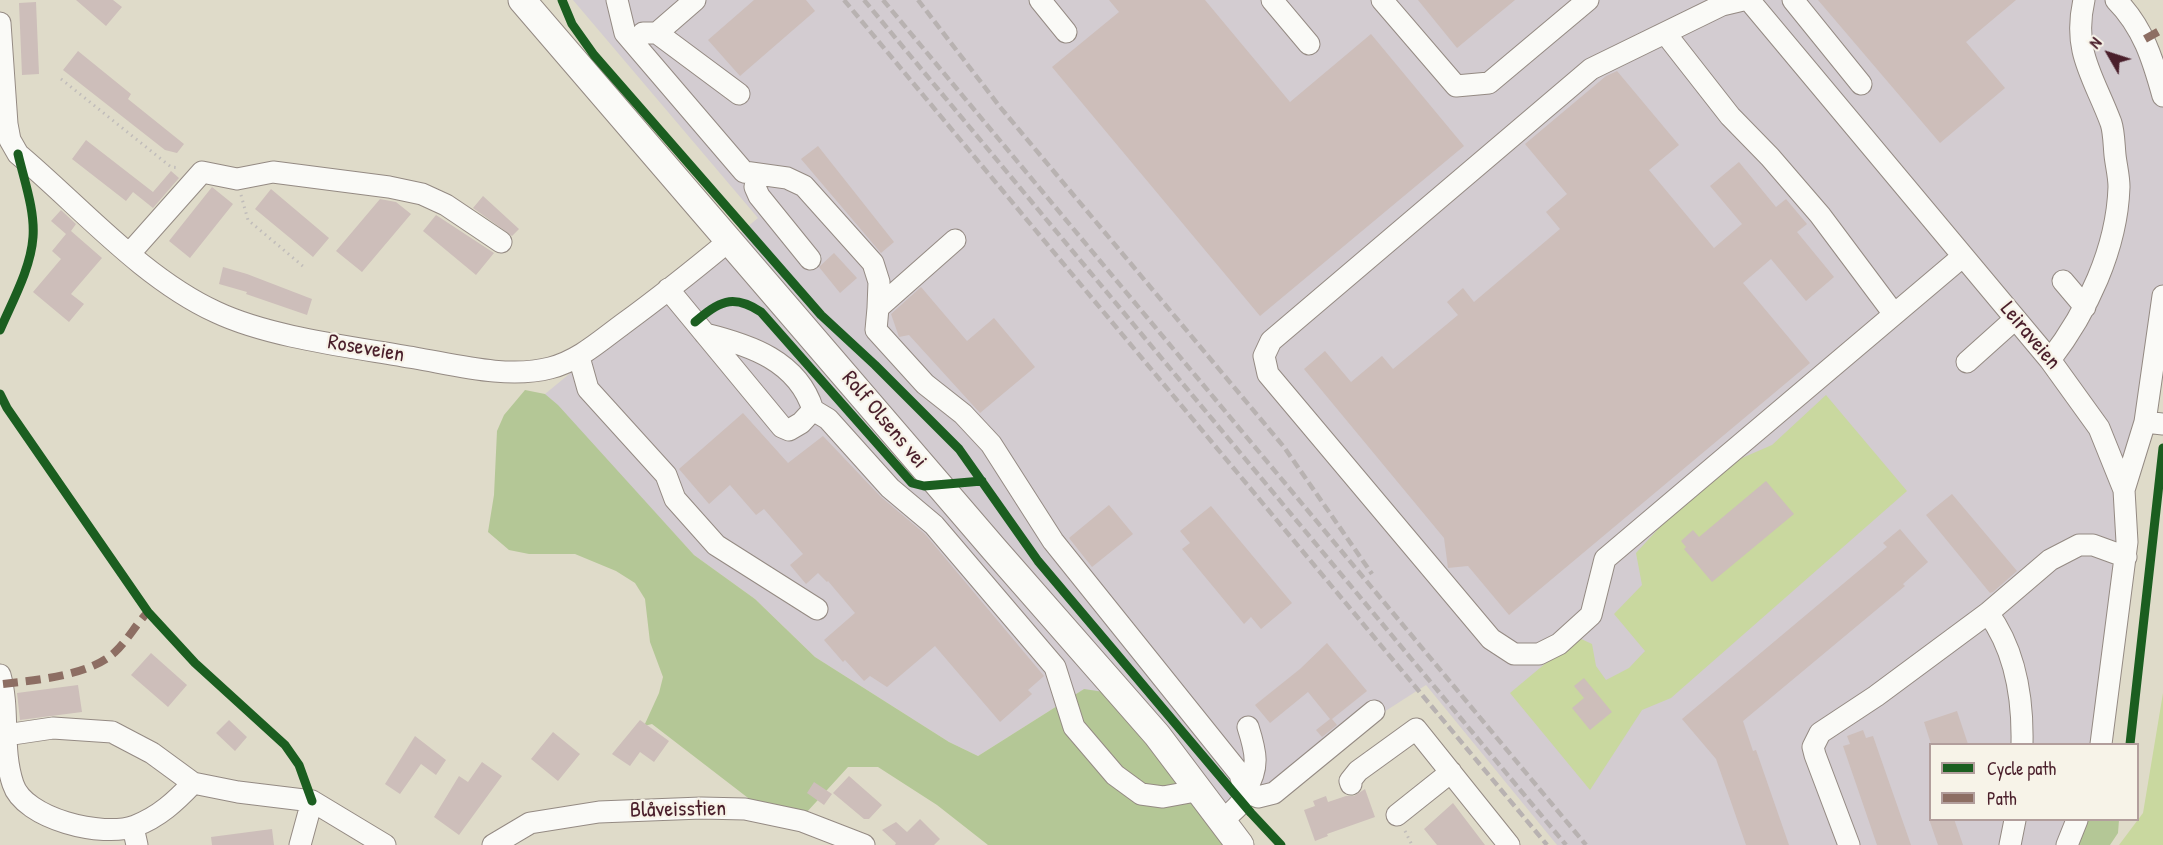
<!DOCTYPE html>
<html>
<head>
<meta charset="utf-8">
<style>
	body { margin:0 }
	#map { position:relative; width:2163px; height:845px; overflow:hidden; background:#dfdbc9; font-family:"Patrick Hand",sans-serif }
	canvas { display:block }
	.legend { position:absolute; left:1929px; top:743px; width:210px; height:78px; box-sizing:border-box; background:#f7f3e8; border:2px solid #b29e9c; margin:0; padding:8px 10px; list-style:none; font-size:18px; color:#4a1f2b }
	.legend li { display:flex; align-items:center; gap:12px; height:30px }
	.legend b { width:30px; border:2px solid #b29e9c }
	.north { position:absolute; left:2079px; top:24px; width:60px; height:60px; -webkit-text-stroke:4px #f7f3e8; paint-order:stroke; rotate:309deg; font-size:16px; font-weight:700; line-height:24px; text-align:center; color:#4a1f2b }
	.north::after { content:''; display:block; margin:auto; width:21px; height:27px; background:#4a1f2b; clip-path:polygon(50% 0,100% 100%,50% 72%,0 100%) }
</style>
</head>
<body>
<div id="map">
<canvas width="2163" height="845"></canvas>
<ul class="legend">
<li><b style="height:8px;background:#1b5e20"></b>Cycle path</li>
<li><b style="height:8px;background:#8d6e63"></b>Path</li>
</ul>
<div class="north">N</div>
</div>
<script>
const c = document.querySelector('canvas').getContext('2d');
c.lineJoin = 'round';
function paint(path, color) { c.fillStyle = color; c.fill(path, 'evenodd'); }
function trace(path, color, width, dash) { c.strokeStyle = color; c.lineWidth = width; c.lineCap = dash ? 'butt' : 'round'; c.setLineDash(dash || []); c.stroke(path); }
function write(font, color, halo, rows, align = 'center') {
  c.font = font + ' "Patrick Hand",sans-serif'; c.lineWidth = 4.5; c.setLineDash([]); c.textBaseline = 'middle'; c.strokeStyle = halo; c.fillStyle = color; for (const [text, x, y, turn = 0] of rows) {
    c.save(); c.translate(x, y); c.rotate((+turn || 0) * Math.PI / 180); c.textAlign = isNaN(turn) ? turn : align; if (halo) c.strokeText(text, 0, 0); c.fillText(text, 0, 0); c.restore();
  }
}
const industrial = new Path2D(`
	M573 0H2113L2163 90V291L2126 472 2104 744H1930V820H2086L2075 845H1557L1426 685 1214 821 1084 689 978 756 949 742 815 657 755 599 694 555 545 394 758 218Z`);
const green = new Path2D(`
	M1826 395 1907 491 1671 698 1642 710 1590 790 1510 693 1577 637 1592 644 1596 666 1606 680 1629 668 1645 651 1614 614 1642 585 1636 553 1692 492 1735 461 1772 445Z
	M2163 693V845H2119L2143 813Z`);
const forest = new Path2D(`
	M525 390 545 394 558 405 694 555 755 599 815 657 949 742 978 756 1084 689 1104 692 1231 845H988L937 805 878 767H848L806 813 765 811 652 724 644 726 659 693 663 677 650 642 645 599 635 583 616 571 575 554H529L509 550 488 532 494 495 497 431 504 415Z
	M2086 820H2119L2118 833 2110 845H2075Z`);
const building = new Path2D(`
	M76 0H113L122 7 106 26Z
	M754 0H806L815 11 740 76 708 40Z
	M1109 0H1205L1290 102 1371 34 1464 146 1260 316 1052 67 1119 12Z
	M1418 0H1515L1457 48Z
	M1818 0H2016L1966 42 2005 88 1940 143Z
	M36 2 39 74 22 75 19 3Z
	M78 51 131 94 128 99 184 144 177 153 165 150 63 70Z
	M1617 71 1679 145 1649 170 1714 248 1742 224 1710 186 1739 162 1776 207 1786 199 1807 224 1797 232 1834 277 1806 301 1771 259 1743 283 1810 363 1509 615 1468 566 1448 568 1444 538 1304 369 1325 351 1351 382 1382 356 1393 369 1458 315 1447 302 1463 288 1474 302 1560 229 1546 212 1567 194 1525 144 1606 76Z
	M86 140 153 192 171 171 179 178 153 208 133 192 126 201 72 159Z
	M818 146 894 242 881 253 801 159Z
	M212 187 233 204 190 258 169 241Z
	M271 189 329 238 313 257 255 209Z
	M483 196 519 229 512 236 473 208Z
	M380 199 396 202 411 214 362 272 336 251Z
	M61 210 76 224 71 231 102 258 71 294 84 304 69 322 33 292 61 259 52 251 66 234 51 221Z
	M436 215 494 253 476 275 423 231Z
	M834 253 857 278 840 293 819 267Z
	M223 267 247 274 312 299 307 315 246 294 247 292 219 284Z
	M921 287 967 341 994 318 1035 367 980 413 909 335 899 337 891 314Z
	M743 413 788 463 823 436 881 497 925 534 1044 676 1028 690 1032 694 1000 722 935 646 887 687 870 676 864 681 845 660 843 662 824 640 855 613 828 581 827 582 818 573 806 584 790 565 803 554 764 509 756 515 730 485 709 504 679 469Z
	M1766 481 1794 514 1712 582 1684 549 1686 547 1681 541 1693 530 1699 537Z
	M1952 494 2017 571 1993 592 1990 593 1926 515Z
	M1109 505 1133 534 1092 567 1069 538Z
	M1211 506 1292 603 1261 629 1251 617 1244 624 1182 549 1190 543 1180 531Z
	M1900 529 1928 562 1903 584 1905 586 1743 721 1753 751 1756 750 1789 845H1746L1716 759 1682 719 1887 547 1883 543Z
	M1327 643 1367 691 1332 719 1337 725 1322 737 1316 730 1330 719 1308 692 1270 723 1255 705 1300 669Z
	M151 653 187 685 168 707 131 675Z
	M1584 678 1612 712 1590 730 1572 708 1584 698 1574 686Z
	M78 685 82 712 20 720 17 693Z
	M1957 711 1968 744H1931L1924 722Z
	M229 720 247 737 235 751 216 733Z
	M640 720 669 741 654 762 640 752 630 766 612 754Z
	M1863 730 1866 738 1873 736 1911 845H1877L1843 746 1850 744 1847 736Z
	M553 732 580 754 558 781 531 759Z
	M415 736 446 760 436 775 421 764 400 794 385 784Z
	M482 762 502 776 459 835 434 817 459 776 468 782Z
	M849 776 882 805 869 819H864L833 793Z
	M814 782 832 794 824 805 807 793Z
	M1365 789 1375 817 1327 834 1328 836 1315 841 1304 810 1315 806 1313 801 1326 796 1328 802 1346 796H1354Z
	M1453 803 1485 845H1437L1424 829Z
	M920 819 940 839 934 845H895L896 843 882 830 896 822 907 832Z
	M1929 819H1954L1963 845H1938Z
	M272 829 274 845H212L211 837Z`);
const path = new Path2D(`
	M61 79 171 167 180 168
	M241 195 248 220 304 267
	M1405 831 1412 845`);
const minor = new Path2D(`
	M617 0 625 33 744 172 787 178 804 186 873 263 879 282 878 308
	M1040 0 1066 32
	M1272 0 1309 44
	M1382 0 1456 86 1489 83 1588 0
	M1743 0 1722 5 1591 69 1271 341 1264 356 1268 374 1491 639 1514 654H1539L1559 644 1591 615 1605 559 1962 257
	M1749 0 2050 360 2099 428 2124 490 2127 542 2101 744
	M1793 0 1861 84
	M2116 0C2143 27 2153 60 2163 96
	M0 23 7 124 10 140 18 154C80 206 142 278 216 312 271 338 354 347 415 358 456 365 508 379 550 368 578 361 600 341 623 324 660 297 695 269 730 240
	M643 33H657L695 0
	M657 33 739 94
	M1665 33 1730 116 1770 157 1820 215 1894 314
	M757 176 755 187 759 196 810 259
	M955 240 878 308 876 330 925 384 963 414 991 444 1053 541 1240 774C1248 801 1243 802 1223 820
	M130 253 202 172 237 179 273 172 389 187 422 194 446 205 501 242
	M2063 281 2085 307
	M668 289 782 427 789 430 801 423 813 410C798 361 750 345 705 334
	M579 357 588 389 666 475 675 499 716 545 817 609
	M2050 360C2087 312 2117 249 2119 187 2119 176 2116 165 2115 155 2114 145 2114 132 2111 123 2094 77 2072 52 2084 0
	M1967 362 2015 319
	M813 410 828 419 890 488 934 525 1055 667 1074 727 1115 775 1141 794 1163 797 1201 790
	M2145 422 2163 424
	M2124 490 2145 422 2163 296
	M1988 613C2016 651 2023 698 2022 744
	M0 675C10 711 1 748 13 784 24 819 103 838 135 826 159 817 176 801 193 783
	M1248 727C1256 752 1260 768 1245 791L1258 797 1274 793 1374 711
	M6 735 53 728 112 732 152 753 193 783 238 792 312 801 385 845
	M1351 784 1350 781 1358 771 1416 729 1509 845
	M1397 815 1451 772
	M133 827 137 845
	M300 845 312 801
	M493 845 530 823 599 812 701 808 745 809 802 821 864 845
	M1849 845 1815 755 1813 747 1820 733 1876 696 1988 613 2050 560 2079 545H2093L2126 557
	M2010 845 2015 820
	M2067 845 2077 820`);
const major = new Path2D(`
	M522 0 994 549 1157 735 1240 845`);
const rail = new Path2D(`
	M844 0 1547 845
	M864 0 1566 845
	M883 0 1586 845
	M918 0 1000 107 1284 447 1372 574`);
const quiet = new Path2D(`
	M2145 39 2163 29
	M3 684C36 680 89 676 115 652 127 641 136 624 148 612`);
const cycleway = new Path2D(`
	M562 0 572 24 594 55 821 315 875 365 959 449 1038 561 1251 813 1281 845
	M695 322C719 302 732 293 761 312L912 483 924 486 982 481
	M0 330C12 302 31 268 33 237 35 210 24 180 18 154
	M0 394 7 408 148 612 195 663 285 745 299 765 312 801
	M2130 744 2163 448`);
const streetNames = [
	["Leiraveien",2030,336,50],
	["Roseveien",366,349,10],
	["Rolf Olsens vei",884,420,50],
	["Blåveisstien",678,810,-1]
];
paint(industrial, '#d3ccd1');
paint(green, '#c9d89f');
paint(forest, '#b4c796');
paint(building, '#cdbeba');
trace(minor, '#948a83', 23);
trace(major, '#948a83', 29);
trace(path, '#c0bcba', 3, [1.5, 4.5]);
trace(minor, '#fafaf7', 21);
trace(major, '#fafaf7', 27);
trace(rail, '#b8b2b1', 4.5, [9, 4.5]);
trace(quiet, '#8d6e63', 8, [15, 8]);
trace(cycleway, '#1b5e20', 9);
write('22px', '#4a1f2b', '#f7f3e8', streetNames);
</script>
</body>
</html>
